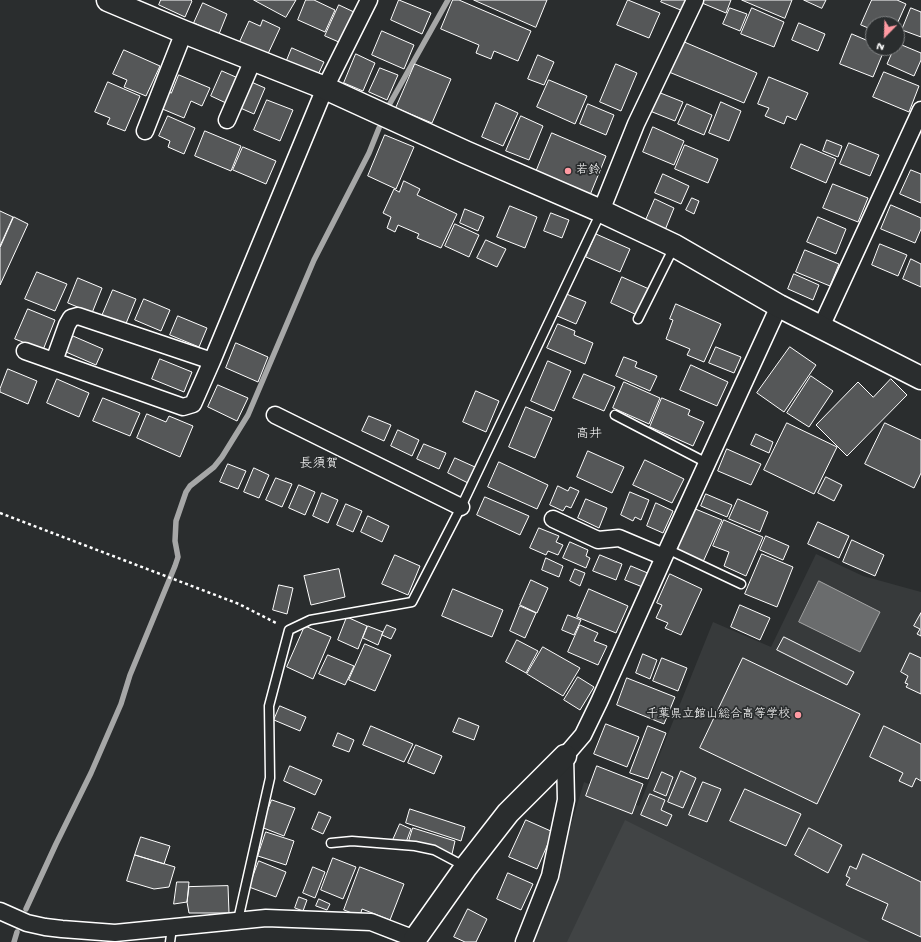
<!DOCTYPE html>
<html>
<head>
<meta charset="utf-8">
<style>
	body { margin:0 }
	#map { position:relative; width:921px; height:942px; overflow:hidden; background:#2a2d2e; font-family:"Gochi Hand",sans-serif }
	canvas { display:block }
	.north { position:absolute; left:865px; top:16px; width:40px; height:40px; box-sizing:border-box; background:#2a2d2e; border:1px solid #7f8182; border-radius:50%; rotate:203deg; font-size:11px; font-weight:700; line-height:16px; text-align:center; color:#fff }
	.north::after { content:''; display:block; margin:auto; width:14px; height:18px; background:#ff9aa2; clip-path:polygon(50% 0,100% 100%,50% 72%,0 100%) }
</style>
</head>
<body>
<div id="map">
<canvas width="921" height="942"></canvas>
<div class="north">N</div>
</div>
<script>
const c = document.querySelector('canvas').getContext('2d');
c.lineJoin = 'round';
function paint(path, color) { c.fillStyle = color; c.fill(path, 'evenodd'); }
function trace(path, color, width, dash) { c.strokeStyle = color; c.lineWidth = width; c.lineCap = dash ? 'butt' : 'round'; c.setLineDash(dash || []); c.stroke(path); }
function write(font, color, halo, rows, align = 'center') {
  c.font = font + ' "Gochi Hand","Klee One",sans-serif'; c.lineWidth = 3.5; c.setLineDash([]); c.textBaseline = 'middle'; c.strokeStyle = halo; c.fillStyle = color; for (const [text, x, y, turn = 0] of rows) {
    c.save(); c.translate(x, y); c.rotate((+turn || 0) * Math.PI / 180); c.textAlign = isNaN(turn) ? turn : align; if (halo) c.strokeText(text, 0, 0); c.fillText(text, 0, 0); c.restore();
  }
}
const built = new Path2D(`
	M816 554 863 576 921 592V942H529L554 881 584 782 639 806 713 622 771 647Z`);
const green = new Path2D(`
	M625 820 870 942H567Z`);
const water = new Path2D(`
	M819 581 880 612 860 652 799 622Z`);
const stream = new Path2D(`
	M388 107 448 0
	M26 909 56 844 91 773 121 704 130 675 175 566 178 557 175 541 176 521 186 492 190 486 214 467 222 457 248 415 314 260 369 153 379 128
	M14 942 17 932`);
const building = new Path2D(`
	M161 0H191L192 1 185 17 159 5Z
	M254 0H296L286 17Z
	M306 0H314L335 10 325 32 298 20Z
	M399 0 431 13 422 34 391 20Z
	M453 0H459L531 31 518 61 494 51 491 59 476 53 479 45 441 29Z
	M474 0H547L536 27Z
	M628 0 660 13 649 38 617 25Z
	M662 0H687L683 11 661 2Z
	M703 0H731L726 13 702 3Z
	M742 0H792L785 18Z
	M804 0H826L822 8Z
	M872 0H897L906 4 897 24H873V30L861 25Z
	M203 3 227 14 219 34 194 23Z
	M339 5 354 12 341 43 325 36Z
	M730 8 747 14 740 31 723 24Z
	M752 8 784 22 774 47 741 34Z
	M911 8 921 12V37L902 30Z
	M263 20 280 28 267 56 239 43 249 21 260 26Z
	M799 23 825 34 818 51 792 40Z
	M382 31 414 45 404 69 372 55Z
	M852 34 873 43V48H885L873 77 840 64Z
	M682 41 757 73 744 103 669 72Z
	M897 43 921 53V60L914 76 887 64 894 48H897Z
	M292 48 324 62 316 79 285 65Z
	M124 50 160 66 146 96 124 87 127 80 113 74Z
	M356 54 375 63 363 91 344 83Z
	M538 55 554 62 544 85 528 79Z
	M415 64 451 79 432 123 396 108Z
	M616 64 637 73 621 111 600 102Z
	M380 68 398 75 387 100 369 92Z
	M222 71 238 78 226 103 211 96Z
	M884 72 919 86 909 112 873 97Z
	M179 75 210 88 202 106 191 101 184 118 160 108 167 91 171 93Z
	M769 77 808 93 796 120 787 116 784 124 765 116 769 108 758 104Z
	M549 80 587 96 575 124 537 107Z
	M249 81 265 88 254 114 238 107Z
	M108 82 140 96 125 131 107 124 110 118 95 112Z
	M658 92 683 102 675 121 650 111Z
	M267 100 293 110 280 141 254 130Z
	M721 102 741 111 729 141 709 133Z
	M496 103 518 113 503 146 482 137Z
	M588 104 614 115 606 135 580 124Z
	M687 104 712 115 704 135 678 124Z
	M168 116 195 128 184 154 168 147 170 141 159 136Z
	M521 116 543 126 529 160 506 151Z
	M653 127 684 141 674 165 643 152Z
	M205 131 241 146 231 171 195 156Z
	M552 133 606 156 590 195 536 172Z
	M385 135 414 147 396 189 368 176Z
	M827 140 842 146 838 157 823 151Z
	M849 143 879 155 870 176 840 164Z
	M801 144 836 159 826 183 791 168Z
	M685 145 718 159 708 183 675 169Z
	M243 147 276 161 266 184 233 170Z
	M911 170 921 174V203L900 194Z
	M663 174 689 186 681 204 655 193Z
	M404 181 420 189 417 195 457 214 441 248 417 238 419 234 398 225 395 232 387 228 391 217 383 213 394 189 399 192Z
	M833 184 868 198 858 222 823 208Z
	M692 198 699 201 694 214 686 210Z
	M655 199 674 208 663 235 643 227Z
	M891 205 921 218V229L915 243 881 229Z
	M510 206 537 217 525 248 497 237Z
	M465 209 484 217 478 231 460 223Z
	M0 211 13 217 0 246Z
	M551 213 569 220 562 238 544 231Z
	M14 217 28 224 0 285V248Z
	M818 217 846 229 836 254 807 242Z
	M455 224 479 235 469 257 445 246Z
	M596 234 630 249 620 272 586 257Z
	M486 240 506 249 497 267 477 258Z
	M880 244 907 255 898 276 872 265Z
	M805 250 839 264 830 286 796 272Z
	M911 259 921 264V287L903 279Z
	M37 272 67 284 55 311 25 299Z
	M794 274 819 285 813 300 788 289Z
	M622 277 649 289 637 315 611 303Z
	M78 278 102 288 92 313 68 303Z
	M113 290 136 299 125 326 102 316Z
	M564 293 586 302 576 324 555 315Z
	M144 299 170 310 161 331 135 320Z
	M676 304 721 324 704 362 687 355 690 349 666 339 673 320 670 319Z
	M28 309 55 320 43 350 15 339Z
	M178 316 207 328 199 347 170 335Z
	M558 324 575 331 574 335 593 343 585 364 547 348Z
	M73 336 103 349 96 365 66 352Z
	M236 343 268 357 258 382 226 368Z
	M716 347 741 357 734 373 709 363Z
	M790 347 816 365 784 412 757 393Z
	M624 357 637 362 635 367 657 376 650 391 616 376Z
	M160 359 192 372 184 392 152 379Z
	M548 361 571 371 554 411 531 401Z
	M691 365 728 382 717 406 680 390Z
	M8 369 37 381 28 404 0 392V389Z
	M584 374 615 387 604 411 573 398Z
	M811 376 833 391 809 427 787 413Z
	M57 379 89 393 79 417 47 403Z
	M891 379 907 395 847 456 816 425 858 382 873 397Z
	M624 382 660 398 649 424 613 408Z
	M218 385 248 398 237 421 208 407Z
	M476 391 499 401 486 432 463 422Z
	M103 398 140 413 130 436 93 421Z
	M662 398 690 410 688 415 704 422 693 446 650 427Z
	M526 407 552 418 535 458 509 447Z
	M147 414 166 422 169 416 193 426 180 457 137 438Z
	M369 416 391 425 384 441 362 431Z
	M787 423 837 447 814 494 764 470Z
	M885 423 921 440V473L914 488 865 464Z
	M398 430 419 440 412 456 391 446Z
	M756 434 773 442 769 453 751 445Z
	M424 444 446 453 439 469 417 459Z
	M727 449 761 464 751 485 718 471Z
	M588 451 624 467 612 493 577 477Z
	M455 458 475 467 468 483 448 473Z
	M645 460 684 479 672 503 633 485Z
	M499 462 548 485 537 509 488 487Z
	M228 464 246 471 238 489 220 482Z
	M254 468 269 475 259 498 244 492Z
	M826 477 842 485 834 501 818 493Z
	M276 478 292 484 282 507 266 500Z
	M299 485 315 492 305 515 289 508Z
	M558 486 568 491 570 487 579 491 571 508 566 506 563 511 550 505Z
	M630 492 649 500 641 520 635 517 633 521 621 515Z
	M322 493 338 500 328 523 313 516Z
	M706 494 732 505 727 517 701 506Z
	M485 497 529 516 520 535 477 515Z
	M586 499 607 508 599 528 578 518Z
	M738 499 768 512 760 532 729 519Z
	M656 503 673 511 663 533 647 526Z
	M346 504 362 511 353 532 337 525Z
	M693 508 722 520 703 562 675 550Z
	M368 516 389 526 382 542 361 532Z
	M724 520 763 537 746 576 724 566 729 552 713 546Z
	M818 522 849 536 839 558 808 544Z
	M539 528 559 536 556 542 563 545 558 555 548 551 546 555 530 548Z
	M766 536 789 546 783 560 760 550Z
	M852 540 884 555 875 576 843 562Z
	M570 542 588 550 586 556 590 558 586 568 563 558Z
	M762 554 793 567 777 607 745 594Z
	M395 555 420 566 408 595 382 584Z
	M600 555 622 564 616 580 593 571Z
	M546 558 563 566 559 577 542 570Z
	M631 566 650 574 645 588 625 580Z
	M339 569 345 597 311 605 304 576Z
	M575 569 585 573 580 586 570 581Z
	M670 574 702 589 681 635 665 628 668 623 656 618 662 605 657 603Z
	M531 580 548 588 537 613 520 605Z
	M279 585 293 588 287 614 273 610Z
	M453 589 503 610 492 637 442 616Z
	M589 589 628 606 616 633 577 617Z
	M740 605 770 618 760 640 731 627Z
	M520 606 536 613 525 638 510 631Z
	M921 613V636L917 634 920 629 914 626Z
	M568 615 581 620 574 635 562 630Z
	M347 617 367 626 358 649 338 640Z
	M387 625 396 629 391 639 382 635Z
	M580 625 598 633 594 641 607 646 598 665 568 652Z
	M305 626 331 637 313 679 287 667Z
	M368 626 383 632 378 645 363 638Z
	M784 637 854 672 847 685 777 650Z
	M517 640 538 651 526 673 506 662Z
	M365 644 391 655 375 691 349 680Z
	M543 647 580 668 563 696 527 674Z
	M910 653 921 658V694L906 687 908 684 905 683 908 676 901 672Z
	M643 654 657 660 650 679 636 673Z
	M328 655 354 666 345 685 319 674Z
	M662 658 687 668 678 691 653 681Z
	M743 658 860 714 817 804 700 748Z
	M578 677 594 687 580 710 564 700Z
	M627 678 675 697 664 724 617 705Z
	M280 706 306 717 300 731 274 720Z
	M459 718 479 726 474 740 453 732Z
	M606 724 639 737 627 767 594 754Z
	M371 726 413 744 404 762 363 745Z
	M648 726 666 733 648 779 630 773Z
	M884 726 921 744V781L916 778 912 787 899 781 903 773 870 757Z
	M338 733 354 740 349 752 333 746Z
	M416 745 442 756 434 774 408 763Z
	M290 766 322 780 315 795 284 781Z
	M597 766 643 784 632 814 586 796Z
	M681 771 696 778 683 808 668 802Z
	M662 772 673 777 666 796 654 791Z
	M703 782 721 789 707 822 689 815Z
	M745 789 801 814 786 846 730 821Z
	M650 794 665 800 661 810 672 815 667 826 641 815Z
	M272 800 295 808 284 836 261 827Z
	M410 809 465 827 461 841 406 823Z
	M319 812 331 817 323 834 312 829Z
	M526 820 553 832 537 869 509 857Z
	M400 824 411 829 405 845 393 840Z
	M413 828 455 841 452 854 409 841Z
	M809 828 842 845 828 873 795 855Z
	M266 832 294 841 286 865 258 856Z
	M141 837 170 846 164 864 135 855Z
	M863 854 921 882V937L882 919 888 904 846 885 850 878 846 876 850 866 856 869Z
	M135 855 175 867 169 887 154 889 127 881Z
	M333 858 356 867 343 899 321 890Z
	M259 861 286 872 276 897 249 887Z
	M313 867 325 872 315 898 303 893Z
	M360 867 404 884 390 920 362 909 360 916 344 910Z
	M508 873 533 884 521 910 497 899Z
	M177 882H189L187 902 174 904Z
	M228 886 229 913H189L187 902 189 887Z
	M299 897 307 900 303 911 295 908Z
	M319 899 330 904 327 910 316 906Z
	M468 909 487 919 476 942H465L454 937Z`);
const path = new Path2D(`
	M0 513 239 604 278 624`);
const lane = new Path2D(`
	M638 319 674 247
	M615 415 707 463
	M667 549 741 584
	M331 843 352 841 415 846 434 850 466 867
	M238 920 270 778 269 706 289 630 310 620 412 602 461 507 601 212
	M170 942 172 928`);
const street = new Path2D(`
	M227 120 253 60
	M145 131 184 32
	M601 211 636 124 695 0
	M821 327 921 110
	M25 351 183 407 193 404 212 361 325 88 369 0
	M54 361 67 325 71 318 78 316 212 361
	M275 415 461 507
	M553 519 598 540 619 538 664 557
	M0 911 27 923 45 927 62 929 115 933 266 918 371 922 415 939 413 942
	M524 942 550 876 566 800 565 756 583 735 599 702 664 557 779 306`);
const secondary = new Path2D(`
	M108 0 184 32 325 88 465 152 601 211 675 246 779 306 921 378
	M415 939 466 867 508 813 565 756`);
const markers = [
	[568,171,4,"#ff9aa2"],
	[798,715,4,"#ff9aa2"]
];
const poiNames = [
	["若鈴",576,171],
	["千葉県立館山総合高等学校",790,715,"right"]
];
const neighbourhoodNames = [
	["高井",589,435],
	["長須賀",319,465]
];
paint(built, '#373a3b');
paint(green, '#414445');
paint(water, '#6a6c6d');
trace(water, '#a6a7a7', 1);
trace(stream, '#a6a7a7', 5.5);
paint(building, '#555758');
trace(building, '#fff', 1);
trace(lane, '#fff', 11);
trace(street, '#fff', 19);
trace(secondary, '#fff', 25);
trace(path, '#fff', 2.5, [3, 3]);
trace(lane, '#2a2d2e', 8);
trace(street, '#2a2d2e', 16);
trace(secondary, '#2a2d2e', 22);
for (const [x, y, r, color] of markers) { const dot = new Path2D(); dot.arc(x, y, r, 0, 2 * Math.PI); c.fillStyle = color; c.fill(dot); trace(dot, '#2a2d2e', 1.5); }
write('12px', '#fff', '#2a2d2e', poiNames, 'left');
write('13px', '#fff', '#2a2d2e', neighbourhoodNames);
</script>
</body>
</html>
